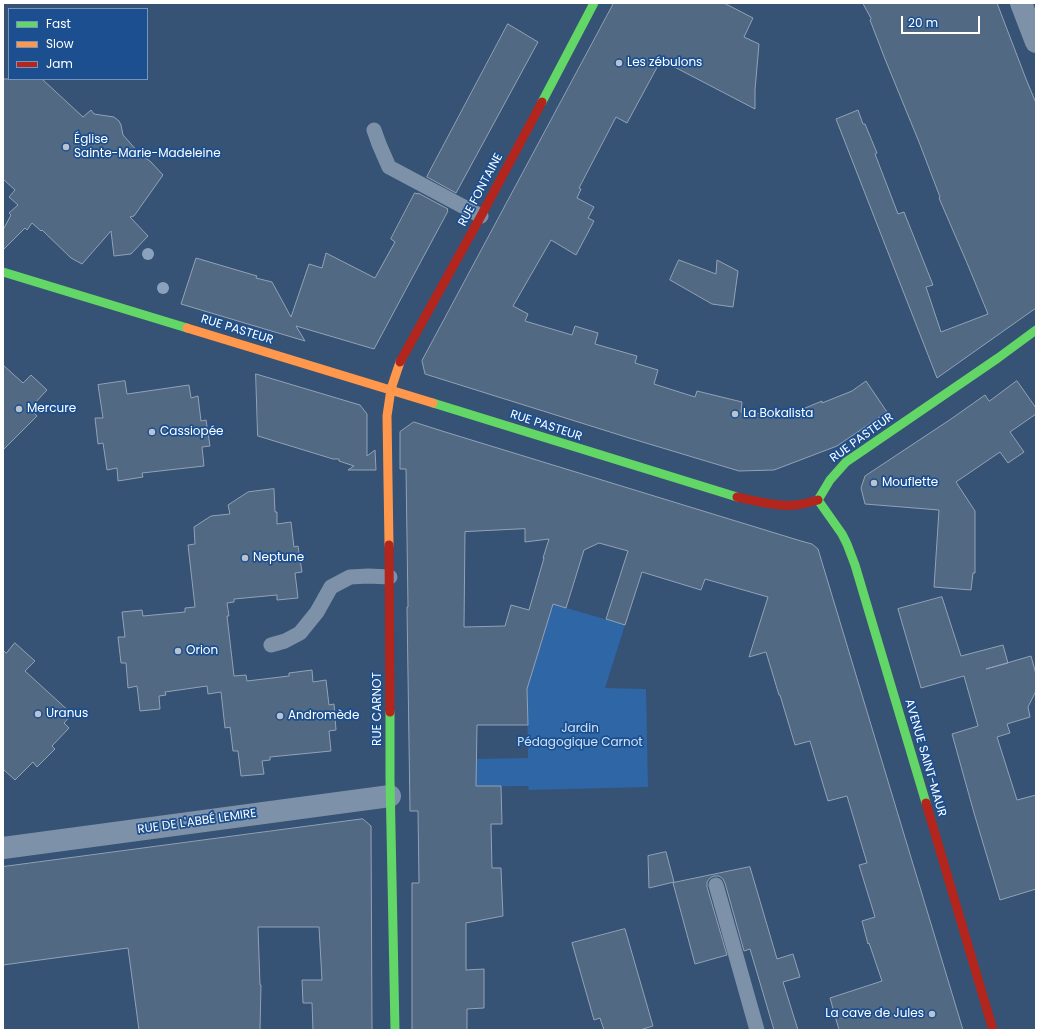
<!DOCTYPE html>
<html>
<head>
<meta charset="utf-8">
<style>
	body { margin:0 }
	#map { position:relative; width:1039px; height:1033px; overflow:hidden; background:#365274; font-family:Poppins,sans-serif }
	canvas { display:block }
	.frame { position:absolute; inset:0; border:4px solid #fff; pointer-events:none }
	.legend { position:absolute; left:8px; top:8px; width:140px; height:72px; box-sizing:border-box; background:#1b4f8f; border:1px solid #7695bc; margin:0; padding:5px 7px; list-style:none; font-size:12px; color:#fff }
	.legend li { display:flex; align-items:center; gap:8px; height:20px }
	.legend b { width:20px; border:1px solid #7695bc }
	.scale { position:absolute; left:901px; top:16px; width:79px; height:18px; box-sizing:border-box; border:2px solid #fff; border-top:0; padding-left:5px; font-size:12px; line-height:14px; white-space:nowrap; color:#fff; -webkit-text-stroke:3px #1b4f8f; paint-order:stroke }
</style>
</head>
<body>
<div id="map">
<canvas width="1039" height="1033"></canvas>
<div class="frame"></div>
<ul class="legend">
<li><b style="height:5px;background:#63d668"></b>Fast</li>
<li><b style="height:5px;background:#ff974d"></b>Slow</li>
<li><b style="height:5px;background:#b3261e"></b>Jam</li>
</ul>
<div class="scale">20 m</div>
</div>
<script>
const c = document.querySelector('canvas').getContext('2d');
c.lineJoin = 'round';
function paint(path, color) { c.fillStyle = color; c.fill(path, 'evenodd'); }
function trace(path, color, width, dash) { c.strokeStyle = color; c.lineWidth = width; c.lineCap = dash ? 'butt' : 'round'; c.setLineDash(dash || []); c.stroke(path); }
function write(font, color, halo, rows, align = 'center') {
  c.font = font + ' Poppins,sans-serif'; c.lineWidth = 3.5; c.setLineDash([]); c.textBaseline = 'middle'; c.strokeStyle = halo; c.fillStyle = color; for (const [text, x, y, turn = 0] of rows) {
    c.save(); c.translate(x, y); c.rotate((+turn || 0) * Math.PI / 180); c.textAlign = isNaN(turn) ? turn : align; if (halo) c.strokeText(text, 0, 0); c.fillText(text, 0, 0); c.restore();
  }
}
const green = new Path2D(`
	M553 604 625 625 605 688 646 689 648 787 529 790 528 786 410 787V760L528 758 527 689Z`);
const building = new Path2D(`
	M614 3H724L753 18 744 37 759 44 755 90V109L661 60 627 123 616 117 579 188 581 189 577 198 594 207 588 218 594 221 576 255 551 240 513 306 528 314 525 321 572 335 575 326 598 333 595 344 637 356 635 363 658 370 654 384 695 397 697 391 742 402 741 412 786 416 822 401V403L852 391 866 381 887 412 837 446 774 470 739 471 626 437 425 374 422 361Z
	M863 3H997L1026 79 1036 103V308L937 378 836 119 858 110 863 124H865L877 153 875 154 898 214 904 212 933 285 926 287 941 332 988 314 967 263 939 198 940 197 919 142 885 59 870 20 871 19Z
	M508 24 538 42 456 193 427 177Z
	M3 79H42L83 117 91 110 94 114 114 117 119 121 121 125 123 135 139 153 151 162 163 175 134 216 130 217 148 236 131 254 114 256 111 231 82 264 71 258 42 230 41 231 32 223 27 230 25 228 3 250V230L11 215 9 213 18 205 9 197 15 190 3 179Z
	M415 193 418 194V193L448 209 447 210 448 211 374 349 296 326 305 341 181 304 196 258 257 276 256 278 272 282 291 317 309 264 322 268 326 253 375 278 395 242 391 239Z
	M679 260 716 274 717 260 738 271 733 307 712 304 670 280Z
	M3 365 23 383 31 375 47 390 34 404 37 407 33 412 37 416 3 450Z
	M256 374 360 405 367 414V456L375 450 376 470H348L354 466 339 461V459H333L258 436Z
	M125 381 127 394 189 385 191 398 198 396 201 421 206 420 210 446 202 447 204 466 142 473 143 477 118 481 117 468 107 470 103 443 98 444 95 418H103L98 385Z
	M1017 381 1036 408V414L1010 432 1024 452 1008 463 1000 452 956 482 975 511V573H973L971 590 934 587 939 510 865 504 861 488 865 476 951 419 985 395 989 401Z
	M414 422 442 431 801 541 812 544 818 549 963 1030H839L830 998 882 981 869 943 868 944 862 921 875 917 859 865 867 863 847 796 828 801 810 741 795 745 780 695H779L766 652 749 657 768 597 705 579 701 590 642 572 625 625 606 619 628 551 599 543 584 550 566 608 553 604 527 689 528 725H477L476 786H501L502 824H491L492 868H501L503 916 466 923V970L484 969V1008L467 1009V1030H412V883H419L418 811H410L407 607H408L406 469H400V432ZM525 529V542L549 539 543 558H544L529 610 511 605 505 626 464 627 465 532Z
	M274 489 275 512H277V524L291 522 294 547 298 546 302 572 295 573 298 598 277 600V595L234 599V602L227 603 229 616H227L234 676 246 675 247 681 289 676V673L312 670 313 682 326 680 329 705 334 704 336 730 329 731 331 751 270 757V760L262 761 264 774 241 776 238 751H233L230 727 225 728 221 692 208 694 207 686 165 692 166 695 159 696 160 709 140 711 137 686 128 688 126 663H121L118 637H125L122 612 142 610 143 616 185 612V608L195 607 188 545 195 544 194 527 211 516 230 514 228 505 248 492Z
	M942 597 961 656 1003 645 1008 663 986 669 1031 656 1036 674V691L1028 707 1030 717 1007 724 1010 733 997 737 1017 800 1036 795V889L1000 900 974 813 952 734 978 726 964 676 921 688 898 609Z
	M15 643 35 661 25 671 72 714 64 723 69 728 52 746 55 749 37 767 33 762 15 780 3 769V650L6 653Z
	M363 819 371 826 372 1030H313L312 1003H303L302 980H322L319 927H258L260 985H261L260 1030H139L128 948 3 965V867Z
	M666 852 674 882 649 888 648 856Z
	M750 867 777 959 793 954 800 977 783 982 798 1030H774L750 949 744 951 725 883 723 879 719 876H714L710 878 707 882V887L727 955 695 964 673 883Z
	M625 929 653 1026 640 1030H604L600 1018 594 1020 572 943Z`);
const lane = new Path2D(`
	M374 130 379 144 389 167 481 216
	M271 645 285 641 300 633 317 612 331 587 350 577 368 576 390 577
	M716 885 757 1030`);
const street = new Path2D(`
	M1021 3 1036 42
	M3 848 390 796`);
const fast = new Path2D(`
	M542 102 594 3
	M3 272 187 328
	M433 403 737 497
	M818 500 842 534 847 544 855 565 926 803
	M818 500 830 480 846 462 998 358 1036 330
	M390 712V779L395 1030`);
const slow = new Path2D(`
	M187 328 433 403
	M389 545 387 416 391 389 400 362`);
const jam = new Path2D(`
	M400 362 481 216 542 102
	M737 497C756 501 777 507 796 505 804 504 811 502 818 500
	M389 545 390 712
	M926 803 993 1030`);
const trees = [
	[148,254],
	[163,288]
];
const markers = [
	[619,63,4,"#b9c2ce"],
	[66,147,4,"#b9c2ce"],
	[19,409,4,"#b9c2ce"],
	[735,414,4,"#b9c2ce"],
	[152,432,4,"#b9c2ce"],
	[874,483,4,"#b9c2ce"],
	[245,558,4,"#b9c2ce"],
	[178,651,4,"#b9c2ce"],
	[38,714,4,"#b9c2ce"],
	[280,716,4,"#b9c2ce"],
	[932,1014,4,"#b9c2ce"]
];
const poiNames = [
	["Les zébulons",627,63],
	["Église",74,140],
	["Sainte-Marie-Madeleine",74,154],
	["Mercure",27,409],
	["La Bokalista",743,414],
	["Cassiopée",160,432],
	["Mouflette",882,483],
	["Neptune",253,558],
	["Orion",186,651],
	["Uranus",46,714],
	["Andromède",288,716],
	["La cave de Jules",924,1014,"right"]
];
const streetNames = [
	["RUE FONTAINE",481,190,-62],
	["RUE PASTEUR",237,330,17],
	["RUE PASTEUR",546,426,18],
	["RUE PASTEUR",862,438,-36],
	["RUE CARNOT",378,709,-90],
	["AVENUE SAINT-MAUR",925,758,74],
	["RUE DE L'ABBÉ LEMIRE",197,822,-8]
];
const parkNames = [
	["Jardin",580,729],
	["Pédagogique Carnot",580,743]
];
paint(green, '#2f66a5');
paint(building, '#526984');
trace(building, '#92a2b6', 1);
trace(lane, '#7d92a8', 15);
trace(street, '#7d92a8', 22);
trace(fast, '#63d668', 9);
trace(slow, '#ff974d', 9);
trace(jam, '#b3261e', 9);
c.fillStyle = '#8aa2be';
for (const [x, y] of trees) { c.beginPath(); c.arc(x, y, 6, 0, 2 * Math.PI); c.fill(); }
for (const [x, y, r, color] of markers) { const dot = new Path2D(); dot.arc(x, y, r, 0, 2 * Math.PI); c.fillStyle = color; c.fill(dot); trace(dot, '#1b4f8f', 1.5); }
write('12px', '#fff', '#1b4f8f', poiNames, 'left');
write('12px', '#fff', '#1b4f8f', streetNames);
write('12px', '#cfe3fa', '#1b4f8f', parkNames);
</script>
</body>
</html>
